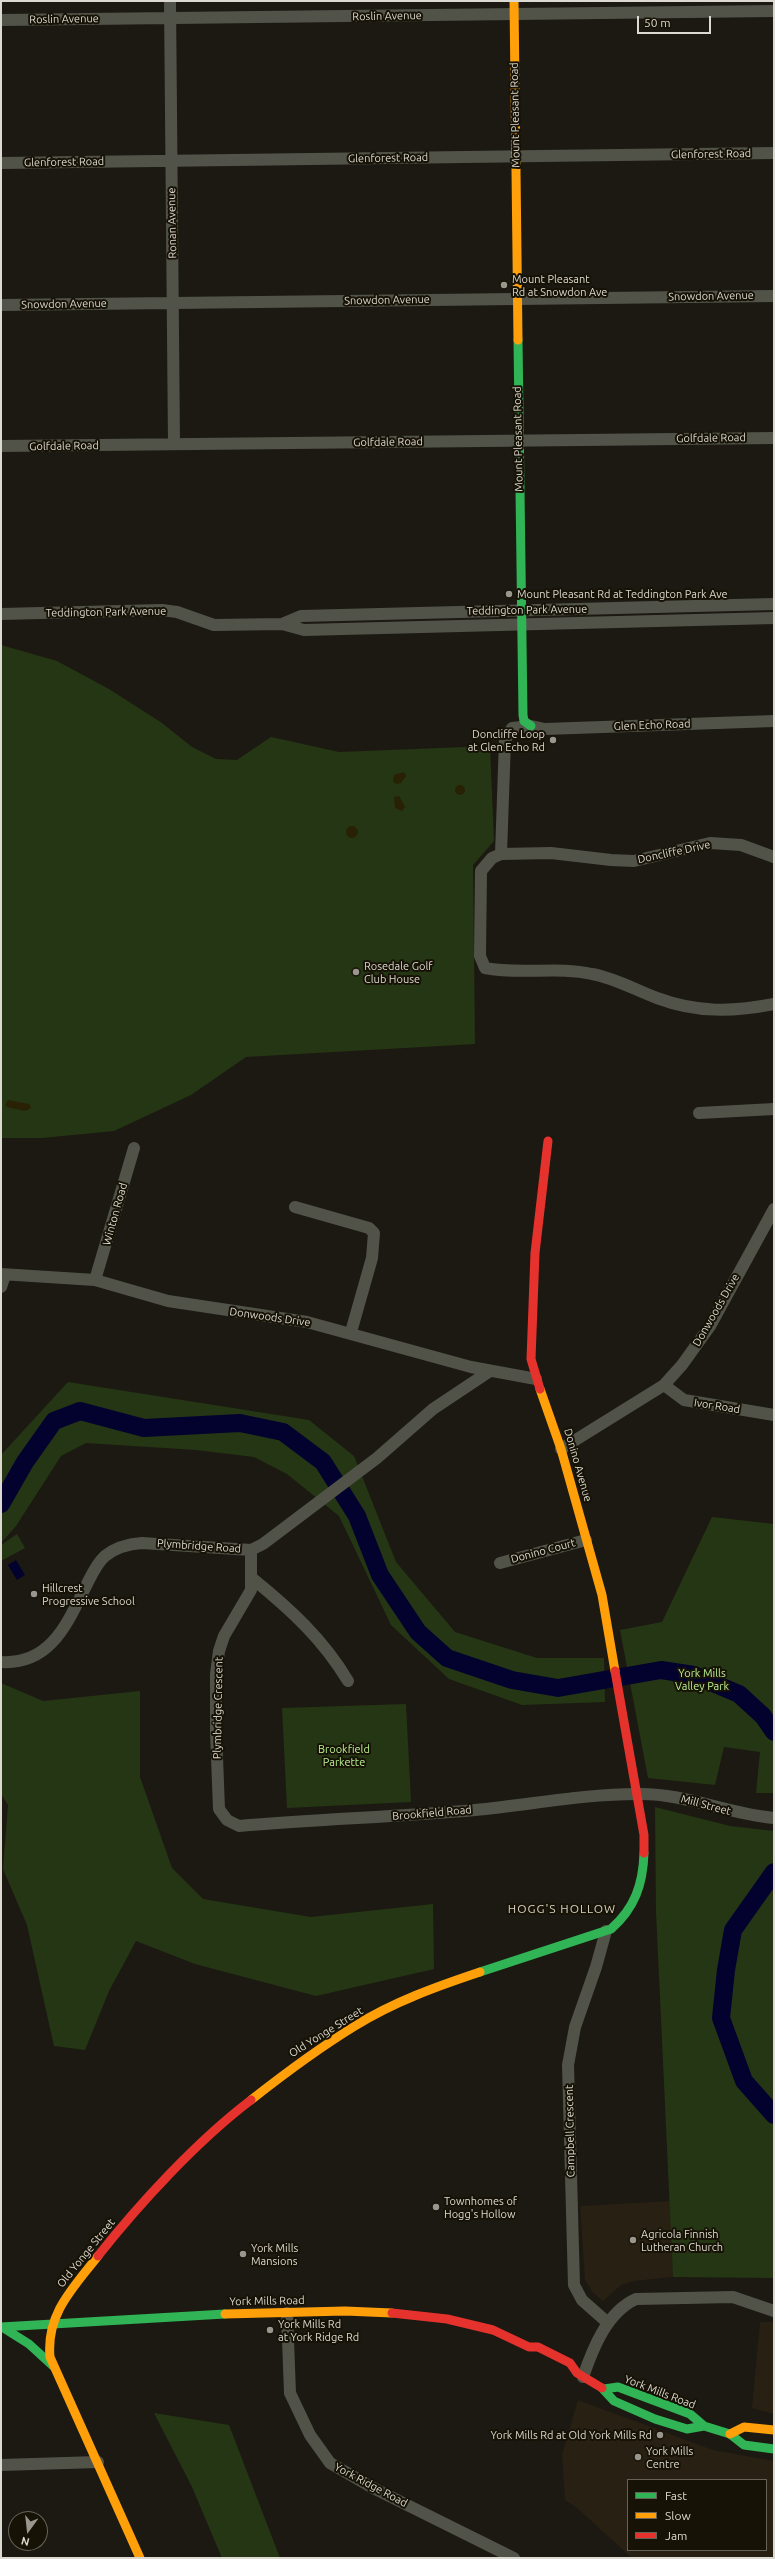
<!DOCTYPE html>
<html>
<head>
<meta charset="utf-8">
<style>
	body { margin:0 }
	#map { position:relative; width:775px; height:2559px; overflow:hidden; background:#1c1912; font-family:Ubuntu,sans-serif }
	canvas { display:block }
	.frame { position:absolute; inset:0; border:2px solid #dcd9d0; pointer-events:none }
	.legend { position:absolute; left:627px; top:2479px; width:140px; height:72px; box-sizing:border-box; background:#171206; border:1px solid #666257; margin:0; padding:5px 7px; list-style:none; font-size:12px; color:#dcd9d0 }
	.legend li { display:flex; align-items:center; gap:8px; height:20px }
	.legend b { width:20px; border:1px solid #666257 }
	.north { position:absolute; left:8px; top:2511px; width:40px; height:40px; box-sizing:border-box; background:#171206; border:1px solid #666257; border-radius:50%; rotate:195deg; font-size:11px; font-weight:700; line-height:16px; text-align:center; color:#dcd9d0 }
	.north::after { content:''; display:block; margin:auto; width:14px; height:18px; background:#99968e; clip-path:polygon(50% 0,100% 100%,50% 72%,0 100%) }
	.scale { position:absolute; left:637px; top:16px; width:74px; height:18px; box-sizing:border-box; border:2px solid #dcd9d0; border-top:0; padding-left:5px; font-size:12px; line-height:14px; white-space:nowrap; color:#dcd9d0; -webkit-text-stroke:3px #171206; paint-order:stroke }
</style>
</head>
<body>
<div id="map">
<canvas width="775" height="2559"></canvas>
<div class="frame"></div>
<ul class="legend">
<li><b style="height:5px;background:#30b455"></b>Fast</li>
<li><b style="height:5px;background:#ff9f0a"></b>Slow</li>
<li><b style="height:5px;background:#e5322d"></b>Jam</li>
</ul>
<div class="north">N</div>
<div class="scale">50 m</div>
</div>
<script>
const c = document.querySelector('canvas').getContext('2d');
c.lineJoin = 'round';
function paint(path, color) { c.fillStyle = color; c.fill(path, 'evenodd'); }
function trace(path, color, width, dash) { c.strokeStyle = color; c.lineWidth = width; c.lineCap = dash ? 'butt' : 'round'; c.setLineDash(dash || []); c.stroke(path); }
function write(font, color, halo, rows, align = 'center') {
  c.font = font + ' Ubuntu,sans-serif'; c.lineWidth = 4; c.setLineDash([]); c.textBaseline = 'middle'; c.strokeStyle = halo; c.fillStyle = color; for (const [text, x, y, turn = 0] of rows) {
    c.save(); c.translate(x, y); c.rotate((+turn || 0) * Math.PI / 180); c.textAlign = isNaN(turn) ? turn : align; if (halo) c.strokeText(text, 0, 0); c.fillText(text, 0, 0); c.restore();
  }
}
const commercial = new Path2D(`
	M670 2201 673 2277 633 2281 621 2285 603 2301 593 2293 585 2280 580 2206Z
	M760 2322H774V2414L752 2408Z
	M578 2400 713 2450 774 2461V2558H632L577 2508 565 2500 562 2455ZM628 2480H766V2550H628Z`);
const green = new Path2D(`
	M1 645 57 661 109 689 162 723 192 747 216 759 237 760 271 737 339 752 490 746 494 841 473 865 475 1044 246 1057 191 1095 114 1131 42 1138H1Z
	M68 1382 309 1420 354 1456 396 1562 455 1632 537 1658H604L605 1702 522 1705 449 1679 391 1625 339 1516 287 1474 254 1457 196 1450 86 1443 61 1456 16 1526 1 1543V1455Z
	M712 1517 774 1524V1793H756L760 1752 724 1747 715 1785 648 1778 620 1630 662 1622Z
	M17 1534 25 1548 1 1561V1545Z
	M1 1683 43 1701 140 1691V1777L172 1868 203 1899 311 1917 433 1904 434 1969 316 1996 195 1964 136 1941 109 1991 85 2050 54 2046 27 1925 3 1869 8 1805 1 1794Z
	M406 1704 411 1802 287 1808 282 1708Z
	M655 1807 730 1826 774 1831V2278L673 2277 656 1911Z
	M154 2413 229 2425 280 2558H222L192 2487Z`);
const sand = new Path2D(`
	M404 772 406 776 401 783 396 784 393 781 394 775Z
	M455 790a5 5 0 1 1 10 0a5 5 0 1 1-10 0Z
	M399 796 405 807 402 811 395 808 394 797Z
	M346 832a6 6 0 1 1 12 0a6 6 0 1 1-12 0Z
	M8 1100 29 1104 31 1108 25 1111 7 1107 5 1105Z`);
const water = new Path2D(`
	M16 1560 25 1575 17 1580 8 1565Z`);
const river = new Path2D(`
	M1 1504 25 1462 54 1421 80 1411 144 1428 240 1423 283 1432 323 1462 357 1516 380 1575 418 1632 447 1658 512 1680 558 1688 661 1670 694 1675 739 1694 763 1716 774 1732
	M774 1872 733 1930 726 1970 721 2018 744 2081 774 2115`);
const street = new Path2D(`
	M170 1 174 444
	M1 20 774 11
	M1 163 774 153
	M1 305 774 296
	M1 446 774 438
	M1 614 162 610 177 612 214 625 282 624 304 630 774 618
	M282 624 301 616 774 604
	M501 854 505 740 512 728 531 726 545 729 774 721
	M774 857 741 845 710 843 634 861 611 860 551 853 501 854 492 858 481 871 480 956 485 968C520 975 557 966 592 974 615 978 635 990 657 998 697 1013 733 1012 774 1004
	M699 1113 774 1109
	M295 1207 369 1228 374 1233 372 1258 351 1332
	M1 1274 95 1280 168 1301 307 1322 471 1367 536 1379
	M95 1280 134 1148
	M1 1287 5 1275
	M664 1385 684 1400 774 1415
	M561 1449 664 1385 682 1365 710 1326 774 1209
	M251 1550V1590L224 1636 219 1651 216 1674V1731L219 1809 227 1820 239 1826C318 1819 396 1817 475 1810 529 1805 583 1794 638 1794 685 1793 727 1814 774 1818
	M500 1563 586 1540
	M253 1579C290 1609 323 1639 348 1681
	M1 1662C52 1665 68 1621 87 1584 92 1574 97 1563 105 1556 116 1547 129 1544 142 1543L251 1550 263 1544 377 1458 433 1409 490 1371
	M606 1931 596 1967 575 2027 568 2065 574 2285 582 2300 608 2323
	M287 2313 290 2393 310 2435 330 2463 375 2489 514 2558
	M583 2377C593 2348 607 2312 636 2299L733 2297 774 2311
	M1 2465 98 2462`);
const fast = new Path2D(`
	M518 340 523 715 524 721 531 726
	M480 1972 611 1929C635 1908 643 1884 644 1853
	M1 2327 225 2314
	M2 2327 29 2344 53 2366
	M602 2388 614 2401 655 2419 687 2429 704 2426 730 2434 744 2445 774 2449
	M604 2389 618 2387 690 2414 704 2426`);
const slow = new Path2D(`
	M514 1 518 340
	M540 1389 561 1449 602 1595 615 1671
	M251 2100C284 2074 319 2048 355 2026 393 2002 438 1986 480 1972
	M98 2256C73 2288 46 2314 50 2357L140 2558
	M225 2314 345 2311 392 2313
	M730 2434 744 2427 774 2430`);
const jam = new Path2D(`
	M540 1389 531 1359 535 1253 548 1141
	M615 1671 644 1835V1853
	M98 2256C139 2204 197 2141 251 2100
	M392 2313 447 2319 493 2330 529 2347H538L570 2363 577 2373 602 2388`);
const markers = [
	[504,285,4,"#99968e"],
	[509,594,4,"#99968e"],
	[553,740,4,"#99968e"],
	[356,972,4,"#99968e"],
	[34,1594,4,"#99968e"],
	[436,2207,4,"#99968e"],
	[633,2240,4,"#99968e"],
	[243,2254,4,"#99968e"],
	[270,2330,4,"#99968e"],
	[660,2435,4,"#99968e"],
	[638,2457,4,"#99968e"]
];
const streetNames = [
	["Roslin Avenue",387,16,-1],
	["Roslin Avenue",64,19,-1],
	["Mount Pleasant Road",515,115,-91],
	["Glenforest Road",711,154,-1],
	["Glenforest Road",388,158,-1],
	["Glenforest Road",64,162,-1],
	["Ronan Avenue",172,223,-91],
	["Snowdon Avenue",711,296,-1],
	["Snowdon Avenue",387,300,-1],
	["Snowdon Avenue",64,304,-1],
	["Golfdale Road",711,438,-1],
	["Mount Pleasant Road",518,439,-91],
	["Golfdale Road",388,442,-1],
	["Golfdale Road",64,446,-1],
	["Teddington Park Avenue",527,610,-1],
	["Teddington Park Avenue",106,612,-1],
	["Glen Echo Road",652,725,-2],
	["Doncliffe Drive",674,852,-12],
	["Winton Road",115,1214,-74],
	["Donwoods Drive",716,1310,-60],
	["Donwoods Drive",270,1317,8],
	["Ivor Road",717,1406,9],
	["Donino Avenue",578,1465,74],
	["Plymbridge Road",199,1546,4],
	["Donino Court",543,1551,-15],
	["Plymbridge Crescent",218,1708,-89],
	["Mill Street",706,1805,15],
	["Brookfield Road",432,1813,-5],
	["Old Yonge Street",326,2032,-32],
	["Campbell Crescent",570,2131,-91],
	["Old Yonge Street",86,2253,-51],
	["York Mills Road",267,2301,-1],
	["York Mills Road",660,2392,21],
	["York Ridge Road",371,2485,28]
];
const poiNames = [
	["Mount Pleasant",512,279],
	["Rd at Snowdon Ave",512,292],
	["Mount Pleasant Rd at Teddington Park Ave",517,594],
	["Doncliffe Loop",545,734,"right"],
	["at Glen Echo Rd",545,747,"right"],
	["Rosedale Golf",364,966],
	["Club House",364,979],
	["Hillcrest",42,1588],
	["Progressive School",42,1601],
	["Townhomes of",444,2201],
	["Hogg's Hollow",444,2214],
	["Agricola Finnish",641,2234],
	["Lutheran Church",641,2247],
	["York Mills",251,2248],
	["Mansions",251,2261],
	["York Mills Rd",278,2324],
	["at York Ridge Rd",278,2337],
	["York Mills Rd at Old York Mills Rd",652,2435,"right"],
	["York Mills",646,2451],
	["Centre",646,2464]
];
const parkNames = [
	["York Mills",702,1673],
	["Valley Park",702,1686],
	["Brookfield",344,1749],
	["Parkette",344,1762]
];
const neighbourhoodNames = [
	["HOGG'S HOLLOW",562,1909]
];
paint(commercial, '#282012');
paint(green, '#253614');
paint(sand, '#282104');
paint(water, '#03022f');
trace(river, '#03022f', 18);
trace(street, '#515349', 12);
trace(fast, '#30b455', 9);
trace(slow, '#ff9f0a', 9);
trace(jam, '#e5322d', 9);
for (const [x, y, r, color] of markers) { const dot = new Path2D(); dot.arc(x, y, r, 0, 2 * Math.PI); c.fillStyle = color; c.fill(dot); trace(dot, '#171206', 1.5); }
write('11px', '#dcd9d0', '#171206', streetNames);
write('11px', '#dcd9d0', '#171206', poiNames, 'left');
write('11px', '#bbf091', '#171206', parkNames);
c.letterSpacing = '1px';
write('12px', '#d9d3c2', '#171206', neighbourhoodNames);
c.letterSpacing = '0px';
</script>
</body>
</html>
